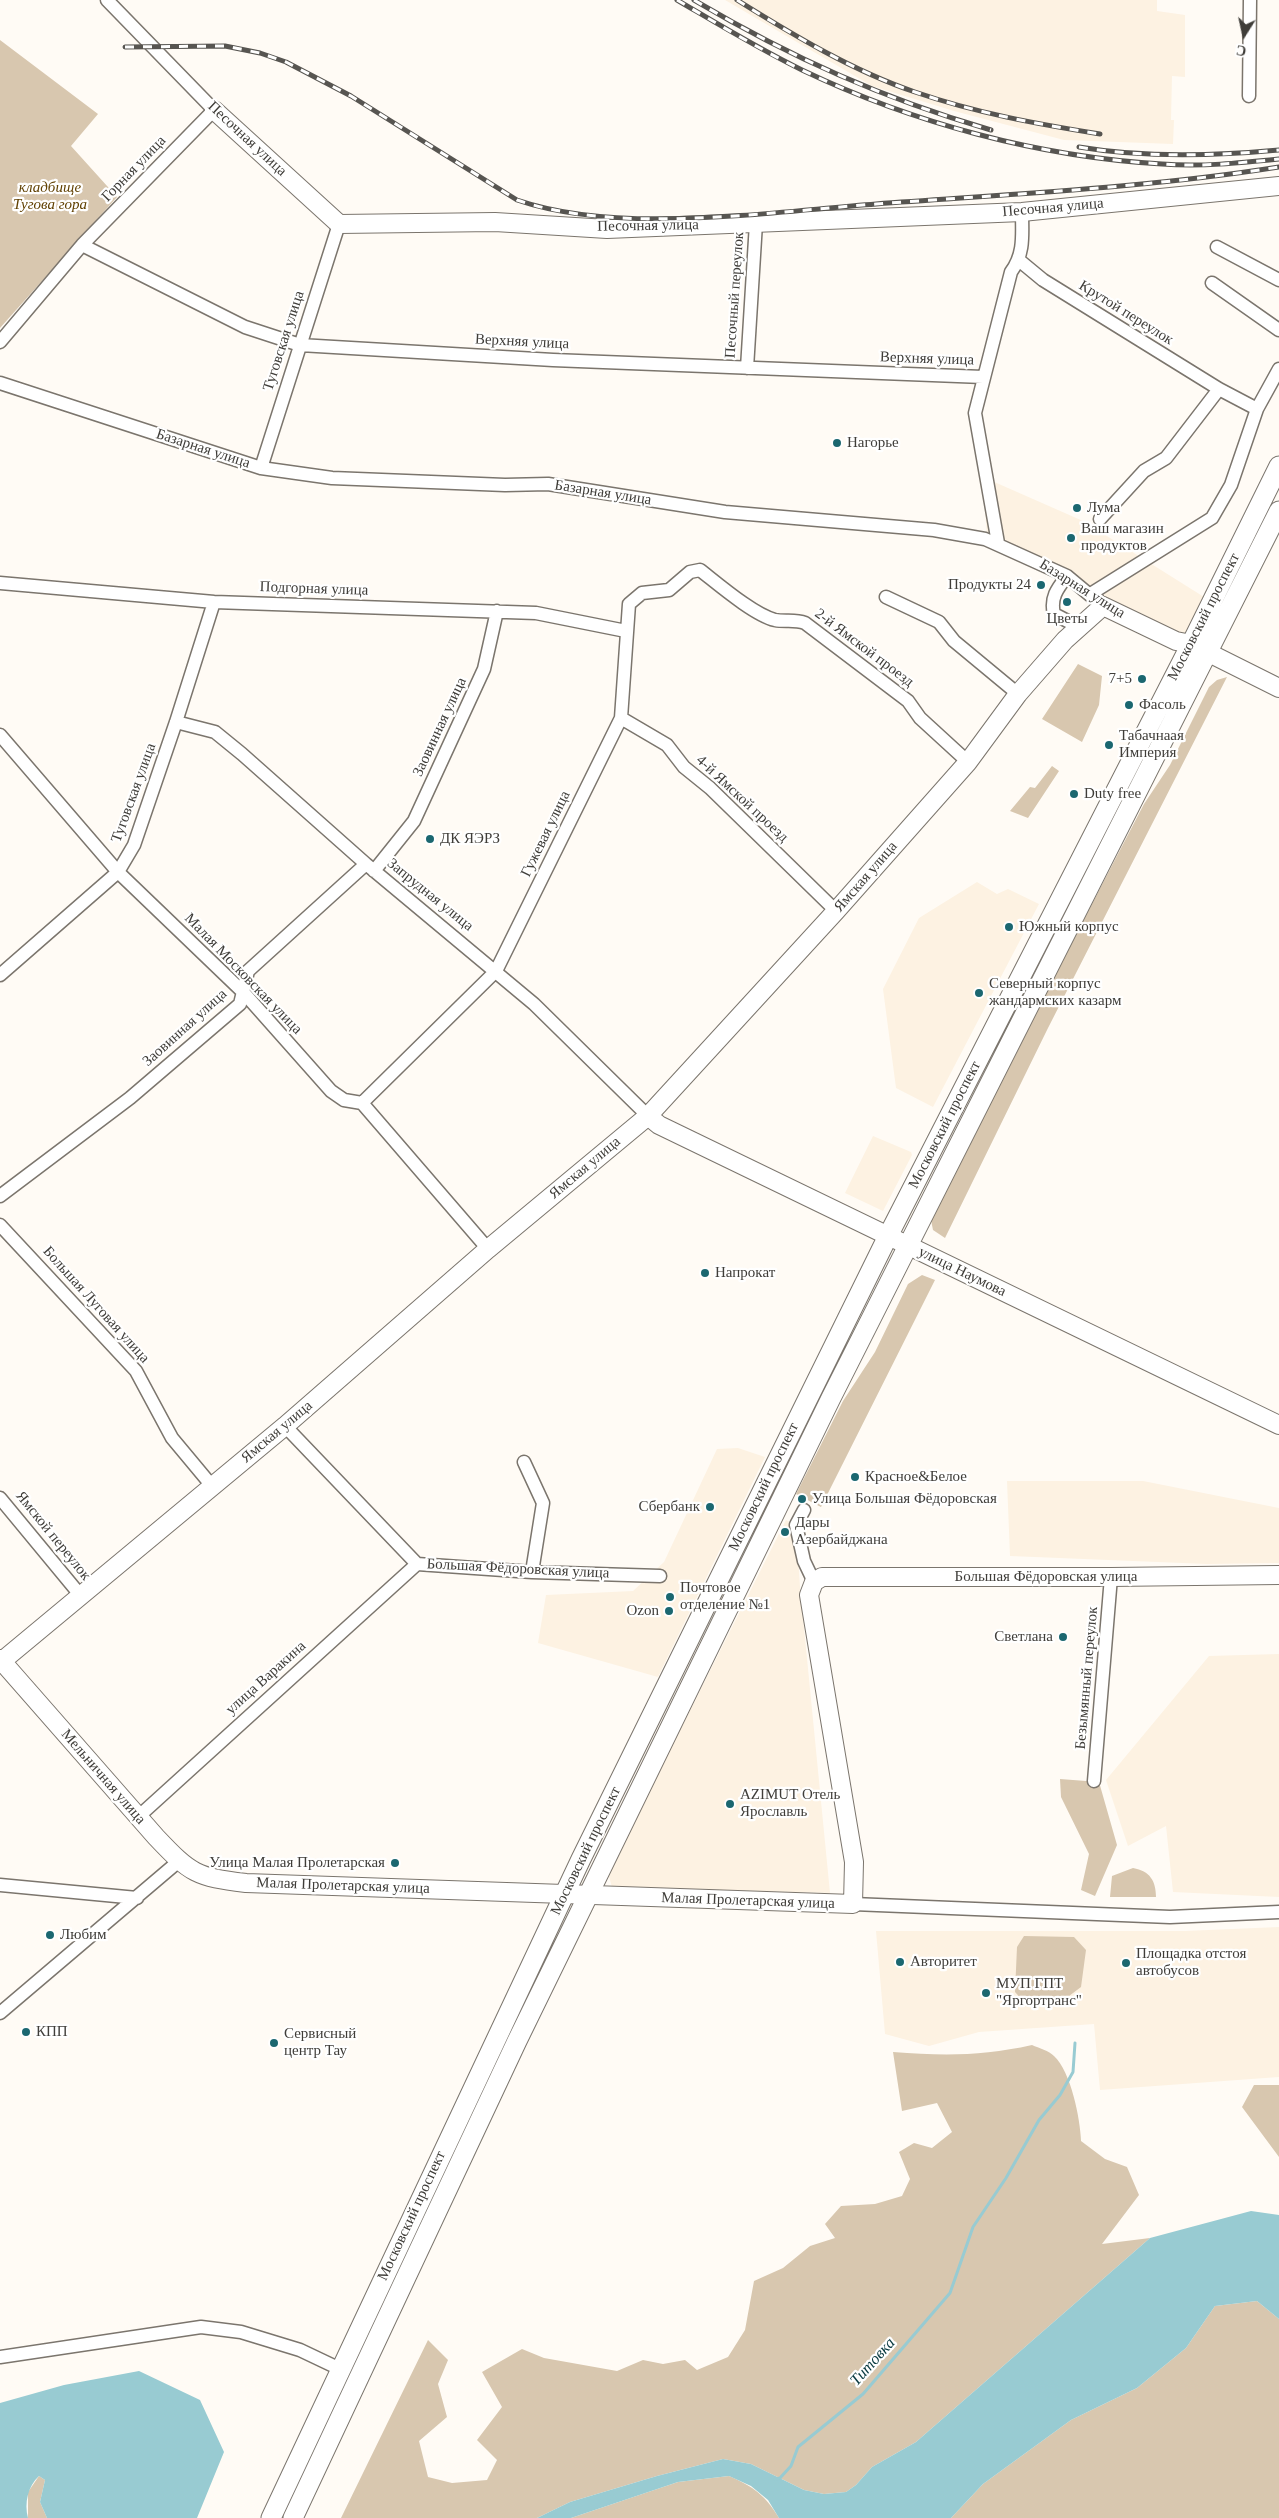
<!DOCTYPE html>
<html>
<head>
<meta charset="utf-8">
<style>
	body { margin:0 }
	#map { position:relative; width:1279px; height:2518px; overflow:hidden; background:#fffbf5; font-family:"Times New Roman",serif }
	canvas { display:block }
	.north { position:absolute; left:1219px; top:10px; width:50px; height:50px; -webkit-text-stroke:4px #fff; paint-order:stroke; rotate:190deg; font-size:14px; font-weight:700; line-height:20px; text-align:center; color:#3f3d39 }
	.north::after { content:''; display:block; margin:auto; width:18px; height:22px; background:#3f3d39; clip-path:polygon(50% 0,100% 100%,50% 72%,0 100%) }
</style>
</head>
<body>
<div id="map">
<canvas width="1279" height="2518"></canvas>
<div class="north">С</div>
</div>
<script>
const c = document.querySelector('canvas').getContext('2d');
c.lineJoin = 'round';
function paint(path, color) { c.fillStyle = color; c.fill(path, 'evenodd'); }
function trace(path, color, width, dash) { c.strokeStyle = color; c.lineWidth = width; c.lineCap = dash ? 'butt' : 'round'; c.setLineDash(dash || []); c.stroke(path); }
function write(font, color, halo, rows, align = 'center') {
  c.font = font + ' "Times New Roman",serif'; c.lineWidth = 4.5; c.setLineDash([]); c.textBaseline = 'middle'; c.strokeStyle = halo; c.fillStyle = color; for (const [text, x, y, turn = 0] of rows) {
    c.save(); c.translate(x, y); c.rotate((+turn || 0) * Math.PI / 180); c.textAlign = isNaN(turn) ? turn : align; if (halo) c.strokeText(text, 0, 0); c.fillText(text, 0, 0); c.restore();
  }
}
const built = new Path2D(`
	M725 0H1157V11L1185 15V77L1172 76 1171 120H1174L1173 144 1064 140 954 111 872 86Z
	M983 477 1083 521 1204 597 1185 634 1103 606 987 538Z
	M977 882 997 894 1008 889 1039 904 933 1107 896 1088 883 989 919 918Z
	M873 1136 911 1152 912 1155 883 1211 845 1193Z
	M738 1448 765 1457 658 1677 538 1643 546 1595 633 1591 664 1562 717 1449Z
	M1007 1481H1143L1279 1508V1563L1207 1564 1010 1556Z
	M786 1520 796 1525 800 1587 830 1893 612 1887 608 1873Z
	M1279 1654V1897L1173 1892 1166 1826 1128 1846 1106 1780 1209 1656Z
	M1279 1927V2077L1100 2090 1094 2024 979 2032 929 2046 885 2034 876 1931H1185Z`);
const green = new Path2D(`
	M0 40 98 114 71 146 117 197 0 328Z
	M1078 664 1102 676 1099 705 1082 742 1042 719Z
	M1227 677 1048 1028 945 1238 933 1230 930 1215 1144 804 1170 765 1209 687 1217 680Z
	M1052 766 1059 771 1028 818 1010 811 1030 787 1035 788Z
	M922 1275 935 1280 821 1507 796 1494 843 1401 875 1352 908 1284Z
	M1060 1779 1099 1782 1117 1845 1095 1896 1081 1890 1089 1854 1061 1797Z
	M1133 1868C1150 1871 1156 1881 1156 1897H1110L1112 1876Z
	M1024 1936 1074 1937 1086 1950 1081 1987 1061 2002 1025 2003 1015 1992 1017 1947Z
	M1032 2045C1039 2048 1049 2051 1054 2056 1071 2072 1080 2118 1081 2141L1105 2159 1127 2167 1139 2195 1102 2244 1150 2238 916 2442 872 2467 856 2485 846 2492 824 2494 804 2490 751 2464 723 2459 657 2476 570 2502 537 2518H341L428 2340 448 2360 438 2384 447 2417 419 2441 428 2477 452 2483 487 2480 497 2460 477 2440 502 2407 482 2372 522 2349 544 2358 617 2371 643 2360 663 2364 685 2360 697 2370 728 2357 745 2330 754 2281 783 2268 810 2246 835 2238 825 2224 841 2206 875 2204 902 2196 910 2179 899 2152 914 2143 932 2148 952 2132 937 2103 902 2111 893 2052C944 2056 983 2056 1032 2045Z
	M1254 2085H1279V2157L1242 2107Z
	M1257 2301 1279 2319V2518H951L983 2484 1071 2420 1137 2388 1186 2348 1215 2306Z
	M39 2476 45 2480 40 2502 47 2518H28V2492Z
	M729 2476C754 2487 765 2495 779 2518H571L678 2482Z`);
const water = new Path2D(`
	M1251 2211 1279 2215V2319L1257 2301 1215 2306 1186 2348 1137 2388 1071 2420 983 2484 951 2518H779L768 2500 751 2486 729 2476 678 2482 571 2518H537L570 2502 657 2476 723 2459 751 2464 804 2490 824 2494 846 2492 856 2485 872 2467 916 2442 1150 2238Z
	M139 2371 200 2400 224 2452 197 2518H47L40 2502 45 2480 39 2476C28 2486 24 2503 28 2518H0V2403L64 2385Z`);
const stream = new Path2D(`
	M775 2479 780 2478 791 2466 798 2447 863 2394 950 2293 973 2227 1006 2178 1039 2120 1060 2095 1073 2072 1075 2043`);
const street = new Path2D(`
	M1249 96 1250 0
	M82 245 245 327 300 345 553 360 983 377
	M1217 247 1279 280
	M1020 261 1043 280 1219 389 1257 409
	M1212 283 1279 330
	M0 342 82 245 214 110 107 0
	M747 368 756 223
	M0 383 261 468 332 478 505 485 548 484 725 512 934 530 985 539 1067 576 1103 606
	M261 468 339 224
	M1100 519 1144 471 1166 458 1219 389
	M998 543 975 413 1011 272C1025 253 1022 234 1022 212
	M1067 576C1057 589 1050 598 1054 614L1079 627
	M0 583 214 602 536 613 626 631
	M886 597 939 622 954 641 1018 694
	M1098 600 1092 593 1212 518 1231 485 1257 409 1279 369
	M621 718 667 745 684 767 710 788 836 911
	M176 722 215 732 242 754 366 864 534 1004 648 1116
	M0 735 118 872 244 993 331 1091 344 1100 362 1103 488 1249
	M374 871 414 821 484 669 497 611
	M0 975 118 872 134 845 176 722 214 602
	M362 1103 496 971 621 718 629 604 642 593 669 590 690 572 700 570C718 584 754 615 775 620 785 622 795 619 805 623L908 701 920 718 968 762
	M0 1196 130 1098 240 1004 248 971 366 864
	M0 1225 136 1371 172 1438 212 1486
	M285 1426 417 1564 532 1572 660 1576
	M524 1462 543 1503 532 1572
	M0 1498 81 1596
	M804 1510 796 1525 804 1561 814 1582
	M1094 1781 1111 1577
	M138 1817 417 1564
	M0 1885 137 1898
	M853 1904 1170 1917 1279 1912
	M0 2013 179 1861
	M0 2357 201 2327 241 2332 300 2350 340 2369`);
const secondary = new Path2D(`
	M214 110 339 224 495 222 607 229 1022 212 1279 186
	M648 1116 659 1125 1279 1425
	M0 1659 156 1837C191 1874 196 1877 246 1883L853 1904 854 1862 809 1595 814 1582 822 1577H1111L1279 1575
	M2 1661 285 1426 488 1249 648 1116 836 911 968 762 1018 694 1065 640 1103 606 1176 641 1191 644 1279 688`);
const primary = new Path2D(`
	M271 2518 581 1859 888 1236 1191 644 1279 466
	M293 2518 517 2041 831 1398 1279 511`);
const rail = new Path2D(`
	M677 0C718 24 759 49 802 70 913 123 1039 157 1162 164 1201 167 1240 163 1279 159
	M694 0C792 58 882 98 991 130
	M737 0C793 35 853 71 915 92 976 113 1037 124 1100 134
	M125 47 225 46 260 53 286 62 351 96 517 200C619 235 768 212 876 204 1011 194 1146 188 1279 167
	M1079 147C1144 158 1214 156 1279 150`);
const markers = [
	[837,443,5,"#1b6770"],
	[1077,508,5,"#1b6770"],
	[1071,538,5,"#1b6770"],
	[1041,585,5,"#1b6770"],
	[1067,602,5,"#1b6770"],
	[1142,679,5,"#1b6770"],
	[1129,705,5,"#1b6770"],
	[1109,745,5,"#1b6770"],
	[1074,794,5,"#1b6770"],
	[430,839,5,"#1b6770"],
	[1009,927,5,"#1b6770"],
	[979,993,5,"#1b6770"],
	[705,1273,5,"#1b6770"],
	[855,1477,5,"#1b6770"],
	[802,1499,5,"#1b6770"],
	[710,1507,5,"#1b6770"],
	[785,1532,5,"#1b6770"],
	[670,1597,5,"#1b6770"],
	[669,1611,5,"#1b6770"],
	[1063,1637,5,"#1b6770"],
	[730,1804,5,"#1b6770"],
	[395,1863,5,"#1b6770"],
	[50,1935,5,"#1b6770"],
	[900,1962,5,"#1b6770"],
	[1126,1963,5,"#1b6770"],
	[986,1993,5,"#1b6770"],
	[26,2032,5,"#1b6770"],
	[274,2043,5,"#1b6770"]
];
const streetNames = [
	["Песочная улица",247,139,43],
	["Горная улица",134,169,-46],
	["Песочная улица",1053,208,-5],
	["Песочная улица",648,226,-1],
	["Песочный переулок",735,295,-86],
	["Крутой переулок",1126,313,32],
	["Туговская улица",284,341,-72],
	["Верхняя улица",522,342,3],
	["Верхняя улица",927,359,2],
	["Базарная улица",203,449,18],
	["Базарная улица",603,493,9],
	["Подгорная улица",314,589,2],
	["Базарная улица",1082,589,32],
	["Московский проспект",1204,617,-63],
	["2-й Ямской проезд",864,648,37],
	["Заовинная улица",440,727,-65],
	["Туговская улица",134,793,-70],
	["4-й Ямской проезд",742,799,43],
	["Гужевая улица",546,834,-64],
	["Ямская улица",866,877,-49],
	["Запрудная улица",430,895,39],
	["Малая Московская улица",243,974,46],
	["Заовинная улица",185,1028,-42],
	["Московский проспект",945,1125,-63],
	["Ямская улица",585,1168,-40],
	["улица Наумова",962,1272,26],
	["Большая Луговая улица",96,1305,48],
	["Ямская улица",277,1432,-40],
	["Московский проспект",764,1487,-64],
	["Ямской переулок",53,1536,51],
	["Большая Фёдоровская улица",518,1569,3],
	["Большая Фёдоровская улица",1046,1577],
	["улица Варакина",266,1678,-42],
	["Безымянный переулок",1087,1678,-85],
	["Мельничная улица",103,1777,49],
	["Московский проспект",586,1851,-64],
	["Малая Пролетарская улица",343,1886,2],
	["Малая Пролетарская улица",748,1901,2],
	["Московский проспект",412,2216,-65]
];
const parkNames = [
	["кладбище",50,188],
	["Тугова гора",50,205]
];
const poiNames = [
	["Нагорье",847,443],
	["Лума",1087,508],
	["Ваш магазин",1081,529],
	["продуктов",1081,546],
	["Продукты 24",1031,585,"right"],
	["Цветы",1067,619,"center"],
	["7+5",1132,679,"right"],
	["Фасоль",1139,705],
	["Табачнаая",1119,736],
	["Империя",1119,753],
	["Duty free",1084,794],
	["ДК ЯЭРЗ",440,839],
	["Южный корпус",1019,927],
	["Северный корпус",989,984],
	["жандармских казарм",989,1001],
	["Напрокат",715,1273],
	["Красное&Белое",865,1477],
	["Улица Большая Фёдоровская",812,1499],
	["Сбербанк",700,1507,"right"],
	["Дары",795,1523],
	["Азербайджана",795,1540],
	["Почтовое",680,1588],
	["отделение №1",680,1605],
	["Ozon",659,1611,"right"],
	["Светлана",1053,1637,"right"],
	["AZIMUT Отель",740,1795],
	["Ярославль",740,1812],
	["Улица Малая Пролетарская",385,1863,"right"],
	["Любим",60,1935],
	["Площадка отстоя",1136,1954],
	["автобусов",1136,1971],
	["Авторитет",910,1962],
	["МУП ГПТ",996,1984],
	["\"Яргортранс\"",996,2001],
	["КПП",36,2032],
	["Сервисный",284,2034],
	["центр Тау",284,2051]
];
const waterNames = [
	["Титовка",873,2362,-48]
];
paint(built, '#fdf2e2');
paint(green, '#d8c7af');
paint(water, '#98cbd2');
trace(stream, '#98cbd2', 3);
trace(street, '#7b756d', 15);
trace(secondary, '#7b756d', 20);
trace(primary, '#7b756d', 21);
trace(street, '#fff', 12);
trace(secondary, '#fff', 18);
trace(primary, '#fff', 19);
trace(rail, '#575551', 5);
trace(rail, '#fff', 3, [9]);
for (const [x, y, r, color] of markers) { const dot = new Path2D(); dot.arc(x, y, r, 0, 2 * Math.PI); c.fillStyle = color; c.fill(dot); trace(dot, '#fff', 2); }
write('15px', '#3f3d39', '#fff', streetNames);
write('italic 15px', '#614102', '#fff', parkNames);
write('15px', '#3f3d39', '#fff', poiNames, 'left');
write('italic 16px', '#093a40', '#fff', waterNames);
</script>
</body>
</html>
